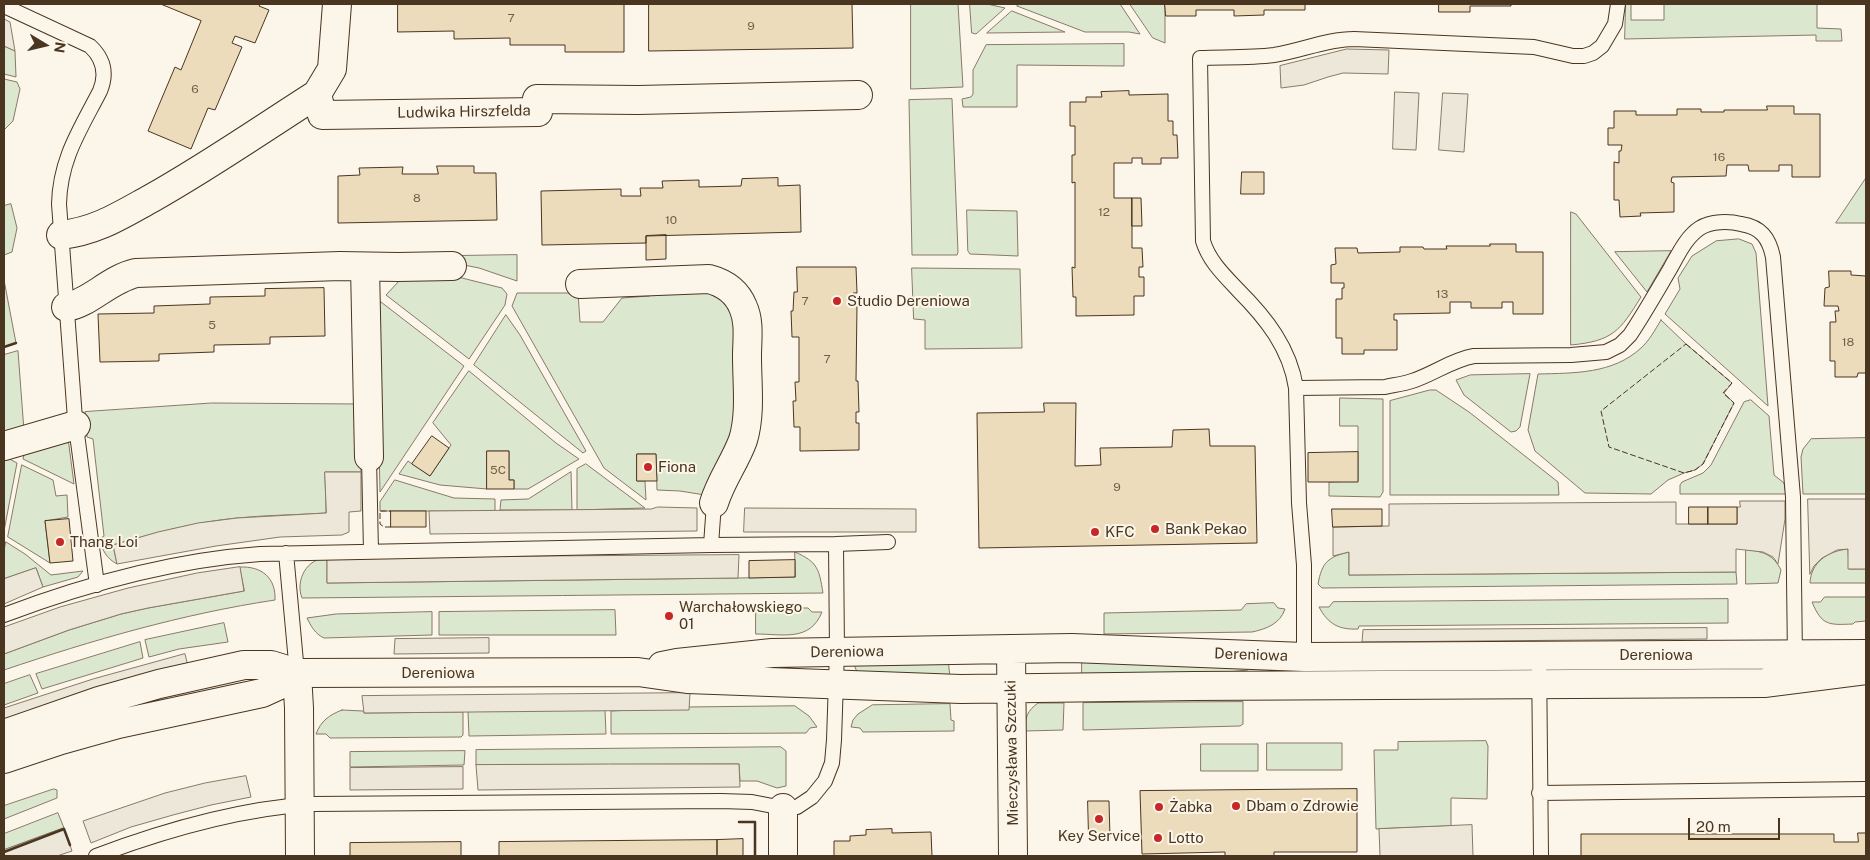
<!DOCTYPE html>
<html>
<head>
<meta charset="utf-8">
<style>
	body { margin:0 }
	#map { position:relative; width:1870px; height:860px; overflow:hidden; background:#fbf6e9; font-family:"Public Sans",sans-serif }
	canvas { display:block }
	.frame { position:absolute; inset:0; border:5px solid #4a3520; pointer-events:none }
	.north { position:absolute; left:20px; top:20px; width:50px; height:50px; -webkit-text-stroke:4px #fbf6e9; paint-order:stroke; rotate:99deg; font-size:14px; font-weight:700; line-height:20px; text-align:center; color:#4a3520 }
	.north::after { content:''; display:block; margin:auto; width:18px; height:22px; background:#4a3520; clip-path:polygon(50% 0,100% 100%,50% 72%,0 100%) }
	.scale { position:absolute; left:1688px; top:818px; width:92px; height:22px; box-sizing:border-box; border:2px solid #4a3520; border-top:0; padding-left:6px; font-size:15px; line-height:18px; white-space:nowrap; color:#4a3520; -webkit-text-stroke:4px #fbf6e9; paint-order:stroke }
</style>
</head>
<body>
<div id="map">
<canvas width="1870" height="860"></canvas>
<div class="frame"></div>
<div class="north">N</div>
<div class="scale">20 m</div>
</div>
<script>
const c = document.querySelector('canvas').getContext('2d');
c.lineJoin = 'round';
function paint(path, color) { c.fillStyle = color; c.fill(path, 'evenodd'); }
function trace(path, color, width, dash) { c.strokeStyle = color; c.lineWidth = width; c.lineCap = dash ? 'butt' : 'round'; c.setLineDash(dash || []); c.stroke(path); }
function write(font, color, halo, rows, align = 'center') {
  c.font = font + ' "Public Sans",sans-serif'; c.lineWidth = 4; c.setLineDash([]); c.textBaseline = 'middle'; c.strokeStyle = halo; c.fillStyle = color; for (const [text, x, y, turn = 0] of rows) {
    c.save(); c.translate(x, y); c.rotate((+turn || 0) * Math.PI / 180); c.textAlign = isNaN(turn) ? turn : align; if (halo) c.strokeText(text, 0, 0); c.fillText(text, 0, 0); c.restore();
  }
}
const green = new Path2D(`
	M911 4H958L963 87 911 89Z
	M970 4H987L1005 8 976 34 972 33Z
	M1020 4H1120L1140 34 1129 32H1085L1017 6Z
	M1130 4H1165V43L1153 38Z
	M1626 4H1631V20H1664V4H1817V28L1841 29 1842 41H1816V35L1625 39Z
	M1012 11 1065 32 987 33Z
	M1124 44V66L1017 65V107H963L962 99 971 97 973 94V70L986 45Z
	M4 46 15 51 16 77 4 74Z
	M4 79 17 82 20 89 13 121 5 129H4Z
	M952 99 958 252 957 255H912L909 100Z
	M1866 178V223H1836Z
	M11 204 17 228 12 252 4 255V206Z
	M967 210 1017 211 1018 256 970 254 968 251Z
	M1571 212 1576 214 1641 297C1620 331 1613 341 1571 345Z
	M1739 239 1752 244 1756 253 1768 406 1665 314 1680 289 1678 278 1692 256 1716 241Z
	M1671 251 1647 292 1615 252Z
	M517 255V281L479 268 454 263V256Z
	M912 268 1020 269 1022 348 925 349V320L914 319Z
	M446 274 502 288 507 294 505 305 469 359 386 295 401 279Z
	M4 280 16 343 4 347Z
	M671 289 710 292 725 303 735 320 737 429 705 495 680 491 657 490 656 454H637V481H645L646 500 604 468 512 306 517 293H578L580 322H603L622 298 649 296Z
	M381 302 464 366 380 492 376 320 377 309Z
	M506 315 520 335 586 451 583 453 474 365Z
	M1661 320 1686 344 1732 383 1724 393 1734 403 1703 464 1695 470 1684 473 1668 480 1651 494 1585 493 1535 451 1528 430 1538 374C1574 373 1613 374 1641 348 1649 341 1655 330 1661 320Z
	M18 351 24 431 4 437V355Z
	M469 371 556 443 579 459 528 489H514V480H509V451H487V489L440 485 399 474 408 461 430 476 449 448 451 445 433 423Z
	M1530 374 1520 427 1516 431 1511 432 1464 395 1456 380 1470 375Z
	M1430 390H1436L1469 412 1558 482 1559 495H1390V401Z
	M1340 398 1383 399V492L1380 497 1329 496V482L1358 481V426H1340Z
	M1751 400 1769 416 1774 475 1784 483 1786 494H1680V485L1682 482 1703 473 1711 465 1744 402Z
	M212 403 360 404 361 472H325L326 513C296 515 266 515 237 518 195 522 154 533 113 545L117 564C106 558 103 551 99 539L104 536 93 439 87 437 85 412Z
	M68 438 74 484 23 459 25 450Z
	M1866 438V494H1803L1801 457 1803 449 1811 439Z
	M4 456 17 463 4 531Z
	M586 464 645 508 577 510V469Z
	M22 465 53 480 56 496 67 495 68 517 45 521 50 563 8 537Z
	M571 472 572 510H500L501 500 528 499Z
	M395 480 454 498 495 499V511H380V502Z
	M6 542 25 554 51 575 83 571 78 577 43 587 36 568 4 579V551Z
	M1746 549C1763 552 1773 554 1781 570L1778 583 1746 584Z
	M1848 549 1849 569H1866V583H1810C1811 562 1828 551 1848 549Z
	M795 552C818 562 819 569 823 593L302 598C295 580 307 558 327 558V583L738 578 795 577Z
	M1349 552V575L1736 572 1737 584 1322 588 1318 584C1322 562 1328 557 1349 552Z
	M240 567C262 566 276 578 275 600 182 614 93 640 4 670V654L69 630 121 614 148 608 244 591Z
	M1825 597H1866V621L1855 622 1853 624C1829 625 1822 626 1812 602H1820Z
	M1728 599V623L1359 626 1358 629C1339 630 1328 624 1319 607H1329L1333 602Z
	M1274 603 1278 608 1285 609C1280 624 1266 629 1252 632L1104 634V613L1241 610 1246 604Z
	M756 608H808L812 612H822C810 642 783 634 756 634Z
	M615 610 616 635H439V612Z
	M432 612V635L324 638C315 634 311 626 307 618L336 614Z
	M224 623 228 642 179 649 149 657 145 640Z
	M140 642 143 658 42 689 36 674Z
	M948 658 950 678 857 672 853 662Z
	M1082 658 1248 663V670L1188 676 1082 677Z
	M30 675 38 693 4 705V684Z
	M1243 702V724L1240 726 1083 730V703Z
	M1038 703H1064L1063 730 1025 731C1025 717 1027 711 1038 703Z
	M950 704 951 720 954 721V731L863 732 860 728 851 727 853 720 858 714 872 705Z
	M795 706 809 716 817 727 810 728 806 733 611 734V711L689 707Z
	M342 710 363 711 364 713 463 712V735L461 737 330 738 326 734H316C321 721 329 715 342 710Z
	M605 710 606 734 469 736 468 712Z
	M1486 741 1488 746 1487 799 1451 798V826L1376 829 1374 750H1398V742Z
	M1267 743H1342V770H1267Z
	M1201 744H1258V771H1201Z
	M781 747 786 751V786L777 788 757 781H740L739 764 476 765V750Z
	M465 751 464 765 350 767V752Z
	M54 789 57 790V798L4 819V806Z
	M58 813 64 828 4 850V834Z`);
const parking = new Path2D(`
	M4 19 10 22 15 51 4 46Z
	M1347 49 1389 50 1388 74 1343 73 1328 77 1304 85 1281 88 1280 66Z
	M1395 92 1419 93 1416 150 1393 149Z
	M1443 93 1468 94 1464 152 1439 150Z
	M325 472H361V511L349 512V532L342 535 280 537 216 546 117 564 113 545 158 532 198 523 237 518 326 513Z
	M1808 499H1866V569H1848V549L1837 550 1822 558 1814 566 1810 574Z
	M1740 501H1785V519L1778 564 1773 557 1763 552 1736 549V572L1349 575V552L1333 556V527L1389 526V504L1676 502V524H1737V507H1740Z
	M658 507 697 508V531L430 534 429 511 651 509Z
	M745 508 916 509V532H744Z
	M739 555 738 578 327 583V558Z
	M240 567 244 591 148 608 121 614 69 630 4 654V627L60 607 128 588 197 573Z
	M36 568 43 587 4 604V579Z
	M1707 628V639L1362 642 1363 630Z
	M489 638V653L394 654 395 639Z
	M185 654 188 666 4 720V708L93 679Z
	M690 693 689 710 364 713 362 696Z
	M609 764H739L740 787 478 790 476 765Z
	M463 767V789L350 790V768Z
	M246 776 251 797 211 805 173 815 131 827 91 843 83 821 165 793 205 783Z
	M1472 825 1473 856H1380L1379 829Z
	M64 828 72 851 57 856H4V850Z`);
const building = new Path2D(`
	M161 4H260L259 6 269 10 255 43 235 36 232 43 242 47 215 110 208 108 191 149 148 131 175 67 181 70 201 21Z
	M398 4H624V52H565V45H510V38L454 39V31L398 32Z
	M649 4H852L853 48 649 51Z
	M1165 4H1305V10H1264V15L1234 16V10H1196V16H1166Z
	M1439 4H1511V6H1470V12H1439Z
	M1129 91V95L1168 94V121H1173V135H1177L1178 158H1161V164H1142V158H1132V163H1114V198H1132V248H1142L1143 267H1139V277H1144V296H1134V315L1076 316V297H1073L1072 267 1075 268V182L1072 183V155H1075V126H1070V102H1086V97H1102L1101 92Z
	M1767 106H1794V114H1820V177H1792V165H1779V171H1749L1748 165H1727L1726 176 1672 177 1671 182 1674 183V212L1640 213 1641 216 1620 217 1619 200H1614V162L1619 163V151H1621L1622 145H1608V128H1614V111H1636V115H1677V109H1701V112H1724V110H1767Z
	M437 166H474V173H496L497 220 338 223V176L360 175 359 168 403 167 402 174H438Z
	M1242 172H1264V194H1241Z
	M778 178V186L800 185 801 232 646 236V243L542 245 541 191 621 189V196H641L640 188H663L662 181 699 180V187L741 186 742 179Z
	M1132 198H1141L1142 226H1132Z
	M666 235V259L646 260V236Z
	M1490 244H1516V252H1543V314H1513V302H1502V308H1471V302H1450V313L1394 314V320H1397V350H1364V354H1342V338H1336V299H1342V288H1344V283H1331V265L1336 264 1335 248H1357L1358 253 1400 252V247H1423L1424 249H1447L1446 246H1490Z
	M797 267H856L857 293H853L854 305H857L856 381H858L859 412H856V423H859V450L800 451V427H794L793 401H796L795 382H799V337H792L791 311H793L794 292H797Z
	M1829 271H1851V275L1866 276V373H1858L1857 377H1835V361H1830V322H1836L1835 311H1839L1838 306H1824L1825 288 1829 287Z
	M324 288 325 336 270 337V344L214 345V352L159 354V361L100 362 98 314 154 313V306L210 304V297L265 296V289Z
	M1044 403H1076L1075 466 1101 465 1100 448 1172 447 1173 430 1209 429 1210 446H1255L1257 543 979 548 977 413 1044 412Z
	M432 436 449 448 430 476 412 464Z
	M487 451H509V480H514V489H487Z
	M1358 452V482H1308V453Z
	M637 454H656L657 481H637Z
	M1689 507H1708V524H1689Z
	M1708 507H1737V524H1708Z
	M1332 509H1382V526L1333 527Z
	M391 511H426V527H391Z
	M69 519 73 561 50 563 45 521Z
	M795 560V577L749 578V561Z
	M1357 789V852H1274V856H1225V852L1142 854 1140 791Z
	M1088 801H1109L1110 838H1089Z
	M892 829V833L931 832 932 856H834V841H850V836L866 835V830Z
	M1858 833H1866V856H1581V834H1834V842H1858Z
	M743 839V856H717V840Z
	M717 840V856H499V842Z
	M461 842V856H350V843Z`);
const service = new Path2D(`
	M4 6 90 46C104 59 107 74 100 91 80 130 60 159 59 204L75 419 97 585
	M1296 388 1385 387C1394 385 1403 384 1412 381 1434 374 1451 360 1474 356L1571 355 1606 352 1620 345 1630 335C1644 314 1657 291 1670 269 1678 255 1686 237 1700 228 1711 221 1729 221 1741 224 1761 227 1769 238 1773 257L1793 497 1795 659
	M369 457 371 552
	M836 544 888 542
	M711 545 714 503
	M286 553 297 673
	M4 615C86 584 173 560 260 554L711 545 836 544 837 651 834 740 832 763 825 781 812 797 797 807 783 808 752 802 721 801 311 804C237 809 165 830 96 856
	M1539 655 1541 856
	M1304 657V565L1299 503 1296 388C1290 348 1266 318 1238 290 1224 275 1209 261 1203 241L1200 58C1224 57 1250 58 1274 55 1301 51 1327 39 1354 39L1534 47 1573 56H1584L1593 53 1602 46 1615 24 1618 4
	M1539 793 1866 789`);
const minor = new Path2D(`
	M337 4 332 69 317 94 322 115 538 112 537 99 638 100 858 95
	M61 235C97 231 121 215 152 198 209 166 262 129 317 94
	M365 267 369 457
	M580 284 709 279C724 283 737 292 743 307 750 322 747 340 747 356 747 384 751 414 743 440 735 462 721 480 714 503
	M66 307C89 304 109 279 136 273L340 266 398 267 452 266
	M4 446 76 425
	M1011 649 1013 856
	M662 666 677 663 772 653 1072 648 1304 657 1866 654
	M297 673 299 708 300 856
	M4 734 99 701 159 684 244 665H271L297 673 638 672 687 679 961 689 1194 686 1764 683 1866 670
	M4 759 61 740 118 724 262 693 286 682 297 673
	M783 808V856`);
const fence = new Path2D(`
	M1686 344 1732 383 1723 393 1734 403 1703 464 1695 470 1684 473 1609 447 1601 411Z
	M391 527H384L380 524V511H391`);
const wall = new Path2D(`
	M4 347 16 343
	M739 822H755V856
	M4 852 64 829 70 845`);
const markers = [
	[837,301,5,"#c62828"],
	[648,467,5,"#c62828"],
	[1155,529,5,"#c62828"],
	[1095,532,5,"#c62828"],
	[60,542,5,"#c62828"],
	[669,616,5,"#c62828"],
	[1236,806,5,"#c62828"],
	[1159,807,5,"#c62828"],
	[1099,819,5,"#c62828"],
	[1158,838,5,"#c62828"]
];
const numberNames = [
	["7",511,18],
	["9",751,26],
	["6",195,89],
	["16",1719,157],
	["8",417,198],
	["12",1104,212],
	["10",671,220],
	["13",1442,294],
	["7",805,301],
	["5",212,325],
	["18",1848,342],
	["7",827,359],
	["5C",498,470],
	["9",1117,487]
];
const streetNames = [
	["Ludwika Hirszfelda",464,112,-1],
	["Dereniowa",847,652,-1],
	["Dereniowa",1251,655,2],
	["Dereniowa",1656,655],
	["Dereniowa",438,673],
	["Mieczysława Szczuki",1012,753,-91]
];
const poiNames = [
	["Studio Dereniowa",847,301],
	["Fiona",658,467],
	["Bank Pekao",1165,529],
	["KFC",1105,532],
	["Thang Loi",70,542],
	["Warchałowskiego",679,607],
	["01",679,624],
	["Dbam o Zdrowie",1246,806],
	["Żabka",1169,807],
	["Key Service",1099,836,"center"],
	["Lotto",1168,838]
];
paint(green, '#dce7d0');
trace(green, '#887966', 1);
paint(parking, '#ede7d9');
trace(parking, '#887966', 1);
paint(building, '#ecdcbc');
trace(building, '#4a3520', 1);
trace(service, '#4a3520', 16);
trace(minor, '#4a3520', 30);
trace(service, '#fbf6e9', 14);
trace(minor, '#fbf6e9', 28);
trace(fence, '#4a3520', 1, [6, 2.5]);
trace(wall, '#4a3520', 2.5);
for (const [x, y, r, color] of markers) { const dot = new Path2D(); dot.arc(x, y, r, 0, 2 * Math.PI); c.fillStyle = color; c.fill(dot); trace(dot, '#fbf6e9', 2); }
write('12px', '#725f47', null, numberNames);
write('15px', '#4a3520', '#fbf6e9', streetNames);
write('15px', '#4a3520', '#fbf6e9', poiNames, 'left');
</script>
</body>
</html>
